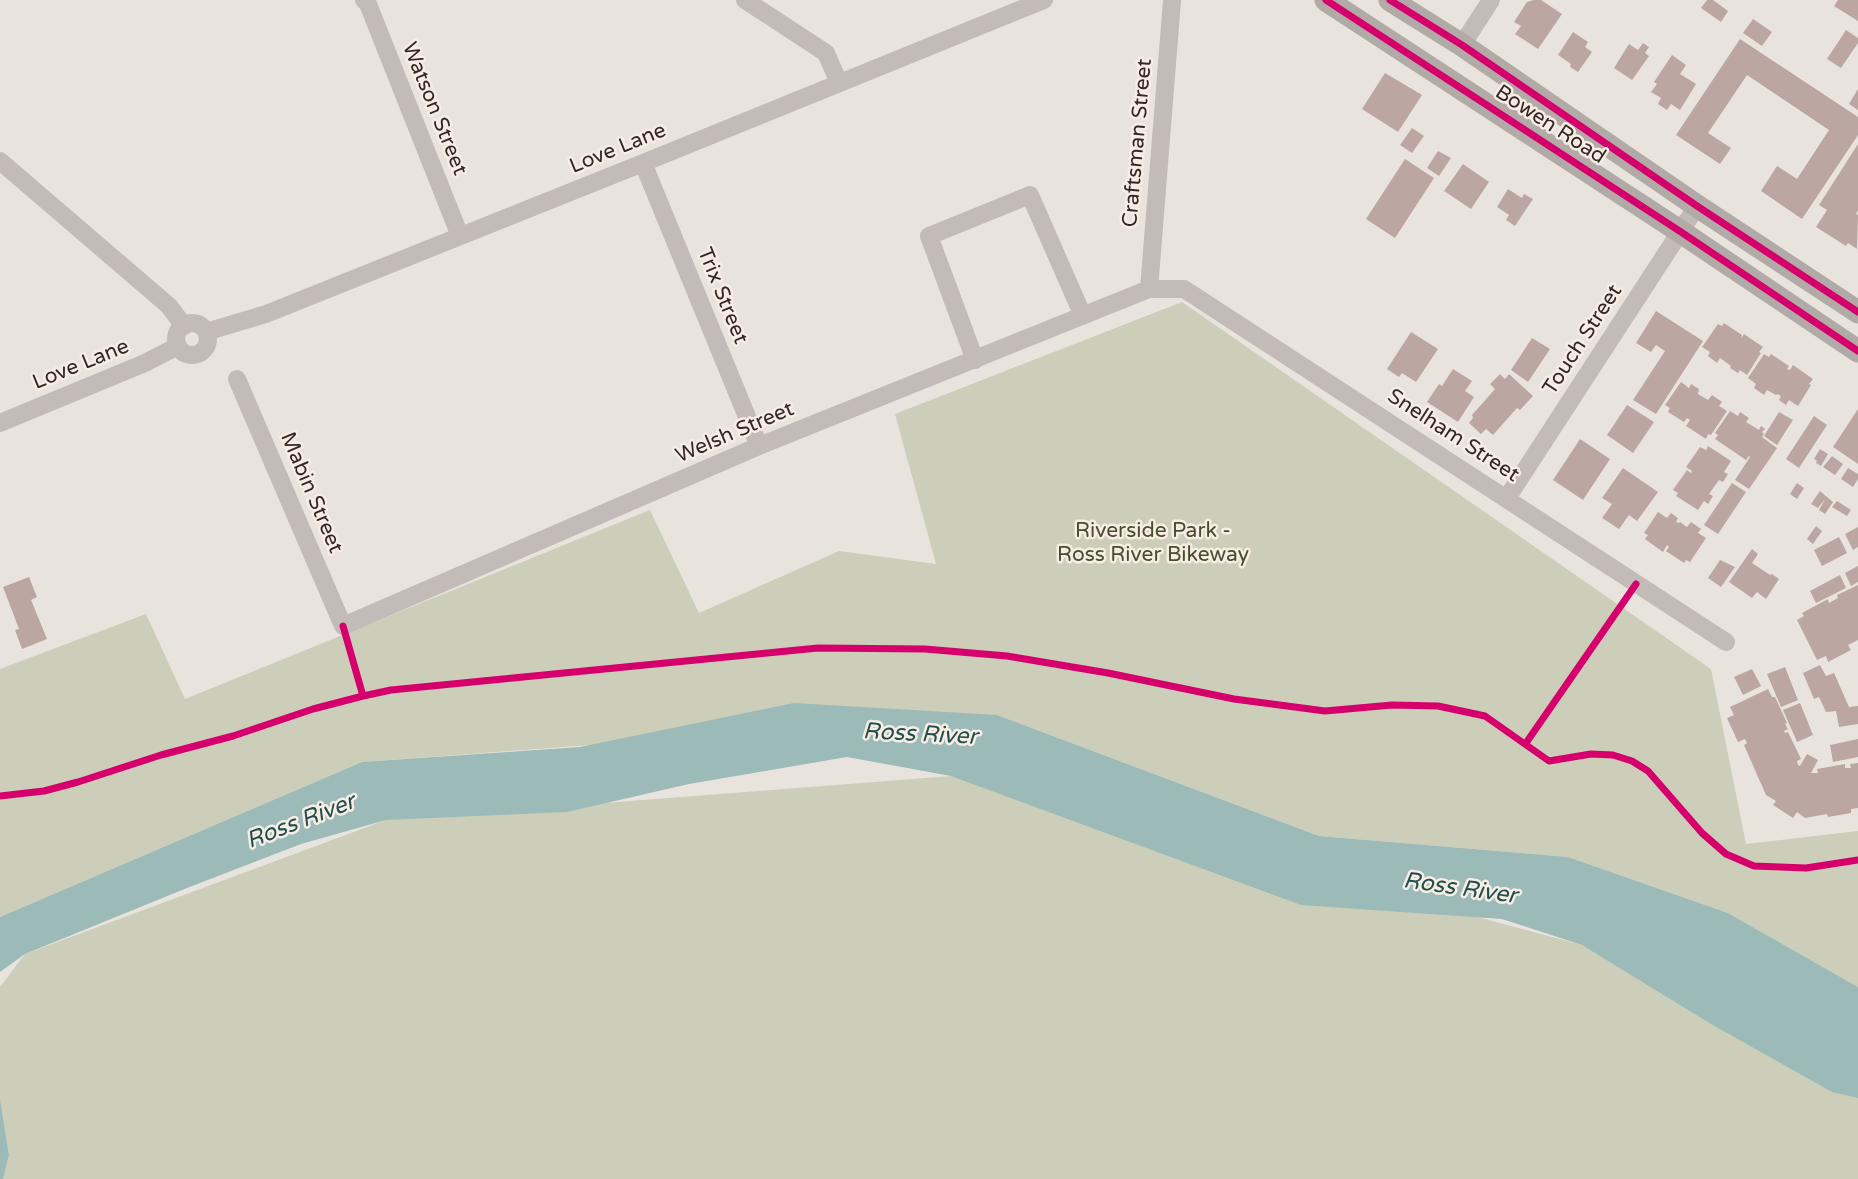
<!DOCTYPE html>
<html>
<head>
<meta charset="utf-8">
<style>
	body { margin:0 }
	canvas { display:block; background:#e9e3de }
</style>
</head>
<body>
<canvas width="1858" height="1179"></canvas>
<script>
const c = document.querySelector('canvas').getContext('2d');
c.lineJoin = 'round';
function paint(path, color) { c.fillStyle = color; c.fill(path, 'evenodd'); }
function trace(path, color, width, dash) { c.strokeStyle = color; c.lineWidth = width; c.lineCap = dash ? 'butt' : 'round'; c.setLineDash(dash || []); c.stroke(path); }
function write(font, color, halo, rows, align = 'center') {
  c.font = font + ' "Varela Round",sans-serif'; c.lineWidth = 5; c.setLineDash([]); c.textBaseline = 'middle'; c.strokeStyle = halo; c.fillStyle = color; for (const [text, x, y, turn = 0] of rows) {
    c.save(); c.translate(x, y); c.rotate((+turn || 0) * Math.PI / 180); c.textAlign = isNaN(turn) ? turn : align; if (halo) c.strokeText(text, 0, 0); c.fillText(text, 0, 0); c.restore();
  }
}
const green = new Path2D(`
	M1182 302 1711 669 1746 844 1858 831V987L1728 913 1568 857 1319 836 997 715 362 762 0 917V669L146 614 185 699 650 510 699 613 839 551 936 564 895 414Z
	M951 776 1582 945 1858 1095V1179H3L9 1155 0 1099V987L25 954 386 820Z`);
const water = new Path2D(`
	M794 703 997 715 1319 836 1568 857 1728 913 1858 987V1098L1832 1092 1711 1024 1582 945 1502 919 1301 905 951 776 847 757 689 784 567 812 386 820 301 844 187 888 25 954 0 972V917L362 762 580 747Z
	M0 1099 9 1155 3 1179H0Z`);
const building = new Path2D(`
	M1534 0H1541L1562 14 1538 49 1515 34 1521 26 1514 22 1527 2Z
	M1707 0H1713L1728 11 1721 22 1701 8Z
	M1838 0H1858V21L1834 6Z
	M1753 19 1772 32 1762 46 1743 33Z
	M1846 30 1858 38V43L1841 68 1827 59Z
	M1573 32 1588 42 1585 47 1592 52 1578 72 1570 67 1571 64 1558 55Z
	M1740 39 1858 117V135L1802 219 1761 191 1777 166 1797 179 1829 130 1747 75 1708 133 1731 148 1720 164 1676 135Z
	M1643 43 1649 47 1645 53 1649 56 1632 80 1614 68 1629 44 1638 50Z
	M1672 55 1686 65 1680 74 1696 84 1680 110 1671 104 1667 110 1658 104 1661 98 1651 92 1657 84 1654 82Z
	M1385 73 1422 95 1398 132 1362 109Z
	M1858 89V110L1849 104Z
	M1412 128 1424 136 1412 153 1400 145Z
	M1858 144V210L1856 214 1858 215 1857 249 1848 243 1846 246 1816 227 1827 210 1819 205Z
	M1438 151 1451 158 1439 176 1427 168Z
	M1405 159 1434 178 1395 238 1366 219Z
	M1463 164 1489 182 1471 209 1444 191Z
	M1508 189 1522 198 1524 194 1533 199 1515 226 1506 220 1509 215 1497 207Z
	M1656 311 1703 341 1656 414 1633 400 1665 351 1656 345 1651 352 1636 343Z
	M1724 323 1742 335 1741 339 1744 334 1763 347 1759 352 1761 353 1747 375 1740 370 1738 373 1730 368 1731 366 1720 358 1717 363 1708 356 1710 352 1702 347 1718 324 1722 326Z
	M1411 332 1438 349 1416 382 1402 373 1399 377 1387 369Z
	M1532 338 1550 349 1528 382 1511 370Z
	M1764 354 1769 357 1771 354 1789 366 1787 369 1790 370 1793 365 1813 379 1809 384 1811 385 1798 406 1789 400 1786 405 1779 400 1781 396 1777 394 1776 395 1767 390 1764 395 1754 388 1756 384 1748 378Z
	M1453 369 1472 381 1465 391 1474 397 1458 422 1427 402 1439 384 1442 386Z
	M1500 374 1505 379 1509 374 1533 396 1520 410 1517 408 1493 435 1486 429 1481 434 1469 423 1473 418 1472 415 1495 389 1490 384Z
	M1681 382 1689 388 1691 384 1699 389 1698 394 1708 400 1712 395 1722 402 1719 406 1727 411 1711 435 1708 434 1706 439 1686 426 1690 420 1687 418 1684 422 1668 412 1670 408 1665 405Z
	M1627 405 1654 422 1633 453 1607 435Z
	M1858 409V464L1833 447Z
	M1730 411 1738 416 1740 412 1749 418 1746 422 1759 430 1761 426 1765 429 1762 432 1764 434 1762 437 1777 448 1749 489 1735 480 1750 457 1749 456 1746 460 1715 439 1718 435 1715 433Z
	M1779 412 1793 420 1777 445 1764 436Z
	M1814 416 1827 425 1799 468 1786 459Z
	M1580 439 1610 459 1583 500 1553 480Z
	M1708 446 1731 461 1724 472 1728 474 1723 482 1719 480 1709 494 1713 496 1708 504 1704 501 1698 510 1676 496 1678 493 1673 490 1687 470 1691 473 1692 471 1686 467 1700 447 1706 450Z
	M1820 449 1828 454 1821 466 1816 463 1817 461 1814 459Z
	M1832 456 1843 464 1835 475 1823 467Z
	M1623 468 1658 492 1637 521 1629 515 1619 529 1602 518 1612 504 1602 498Z
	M1848 468 1858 474V479L1853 487 1841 479Z
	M1732 483 1746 492 1718 534 1704 525Z
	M1797 483 1804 488 1797 499 1790 494Z
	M1820 491 1833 502 1825 514 1819 510 1825 499 1818 508 1811 504Z
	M1837 501 1851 510 1847 516 1832 507Z
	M1658 512 1667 518 1671 513 1678 518 1676 522 1679 523 1680 522 1687 527 1691 522 1701 529 1698 533 1706 538 1690 562 1686 560 1684 563 1666 551 1669 547 1667 545 1663 552 1645 539 1648 535 1644 533Z
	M1816 526 1822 531 1813 544 1807 539Z
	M1858 527V547L1853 550 1845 534Z
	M1839 537 1847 553 1822 566 1814 550Z
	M1752 549 1758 554 1752 563 1770 575 1772 574 1779 579 1766 599 1757 592 1752 598 1729 582Z
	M1720 560 1735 567 1721 587 1708 578Z
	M1858 566V582L1851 586 1845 573Z
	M1840 575 1846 588 1816 603 1810 591Z
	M29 577 37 597 31 600 47 639 22 649 15 630 19 629 3 587Z
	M1858 585V640L1848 645 1851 650 1828 662 1826 656 1817 660 1797 620 1804 616 1802 613 1828 599 1829 603 1838 598 1837 595Z
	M1820 665 1826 676 1834 673 1849 707 1858 706V724L1839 727 1836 711 1826 712 1819 697 1814 699 1803 673Z
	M1785 667 1798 700 1781 707 1767 674Z
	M1752 669 1761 686 1743 695 1734 677Z
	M1768 689 1772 697H1775L1787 723 1785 724 1788 729 1784 731 1785 733 1788 732 1801 759 1797 761 1798 765 1800 766 1807 754 1818 760 1811 773H1818L1817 769 1845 764V768H1851L1850 764 1858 763V808L1851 809V813L1828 817 1827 814 1805 818 1797 812 1793 818 1773 805 1776 801 1766 795 1744 745 1747 743 1745 739 1738 742 1727 718 1734 715 1730 707Z
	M1800 703 1813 735 1797 742 1783 710Z
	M1858 739V757L1833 762 1830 745Z`);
const minor = new Path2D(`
	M364 0 368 4 460 236
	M745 0 826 53 839 83
	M1462 45 1491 0
	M0 161 169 306 184 326
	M643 163 759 446
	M1149 289 1172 1
	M176 339a16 16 0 1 1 32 0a16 16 0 1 1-32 0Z
	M206 332 266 314 643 163 1044 0
	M975 360 929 236 1030 195 1083 316
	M237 379 343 626 759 446 1149 289H1184L1726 642
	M0 423 145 363 178 346
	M1507 498 1697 206`);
const major = new Path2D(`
	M1326 0 1681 232 1858 351
	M1390 0 1462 45 1697 206 1858 312`);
const cycleway = new Path2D(`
	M1326 0 1681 232 1858 351
	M1390 0 1462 45 1697 206 1858 312
	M343 626 363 696 391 690 818 648 925 649 1007 656 1108 673 1234 699 1325 711 1392 705 1438 706 1485 716 1549 761 1591 754 1613 755 1632 761 1648 771 1702 833 1726 854 1754 866 1806 868 1858 860
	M1526 743 1636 584
	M0 796 44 791 78 782 161 755 233 736 313 709 363 696`);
const streetNames = [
	["Watson Street",434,109,68],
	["Bowen Road",1550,125,33],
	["Craftsman Street",1138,143,-85],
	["Love Lane",618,149,-22],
	["Trix Street",722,296,68],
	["Touch Street",1583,340,-57],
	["Love Lane",81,365,-22],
	["Welsh Street",735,433,-23],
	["Snelham Street",1453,436,33],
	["Mabin Street",311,493,67]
];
const parkNames = [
	["Riverside Park -",1153,531],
	["Ross River Bikeway",1153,555]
];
const waterNames = [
	["Ross River",920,735,3],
	["Ross River",301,822,-21],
	["Ross River",1460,889,8]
];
paint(green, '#ccceb9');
paint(water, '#9cbab7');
paint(building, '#bba6a1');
trace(minor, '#c2bbb7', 18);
trace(major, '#b1aaa6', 23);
trace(cycleway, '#d6006c', 7);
write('21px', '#322926', '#f7ede5', streetNames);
write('21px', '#454e2d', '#f7ede5', parkNames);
write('italic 23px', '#204f4e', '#f7ede5', waterNames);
</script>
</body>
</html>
